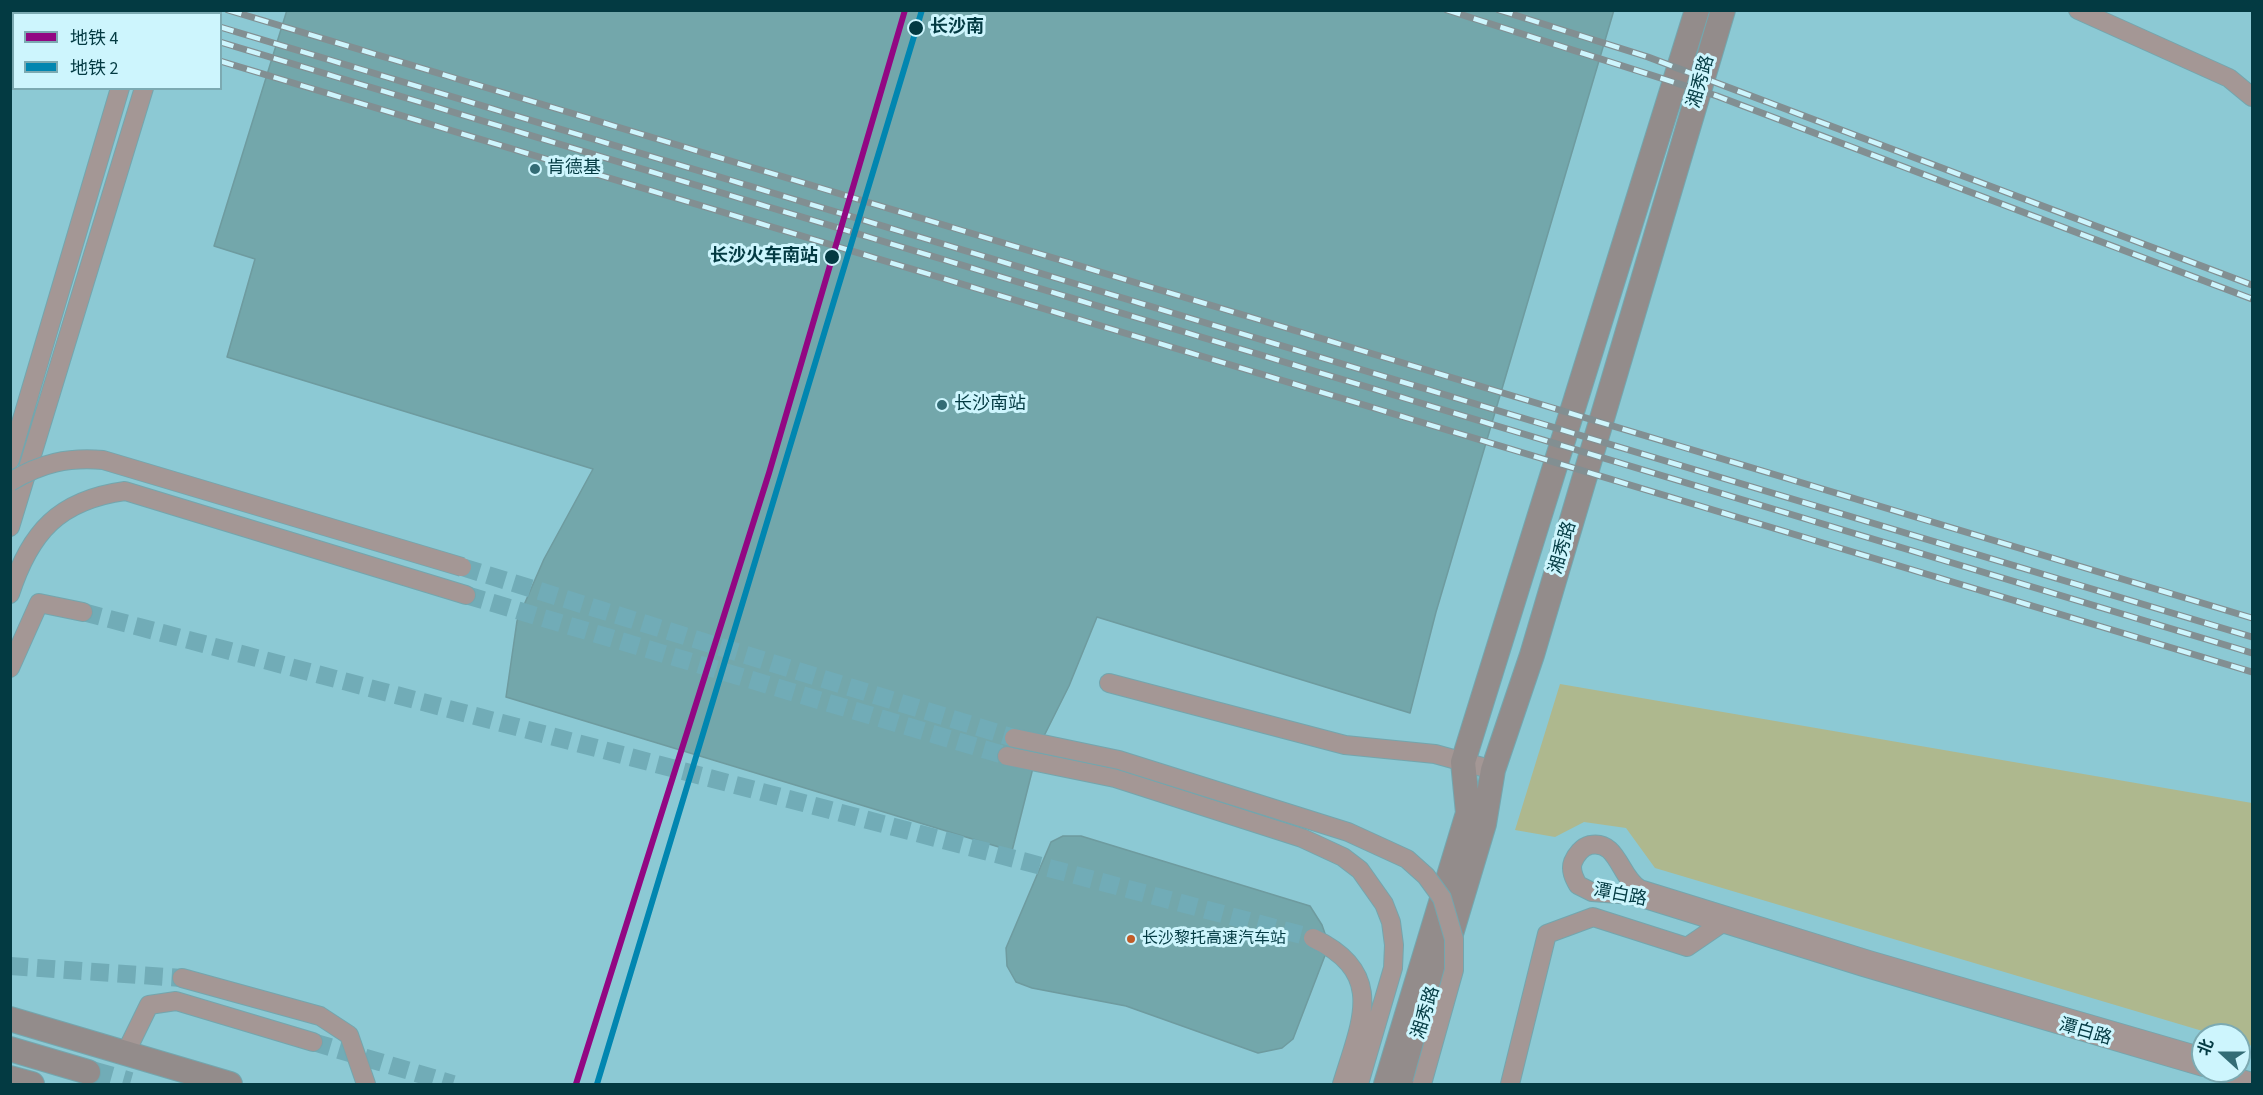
<!DOCTYPE html>
<html>
<head>
<meta charset="utf-8">
<style>
	body { margin:0 }
	#map { position:relative; width:2263px; height:1095px; overflow:hidden; background:#8cc9d4; font-family:"Source Sans 3","Noto Sans SC",sans-serif }
	canvas { display:block }
	.frame { position:absolute; inset:0; border:12px solid #033a42; pointer-events:none }
	.legend { position:absolute; left:12px; top:12px; width:210px; height:78px; box-sizing:border-box; background:#cdf5fd; border:2px solid #7caab2; margin:0; padding:8px 10px; list-style:none; font-size:18px; color:#033a42 }
	.legend li { display:flex; align-items:center; gap:12px; height:30px }
	.legend b { width:30px; border:2px solid #7caab2 }
	.north { position:absolute; left:2191px; top:1023px; width:60px; height:60px; box-sizing:border-box; background:#cdf5fd; border:2px solid #7caab2; border-radius:50%; rotate:291deg; font-size:16px; font-weight:700; line-height:24px; text-align:center; color:#033a42 }
	.north::after { content:''; display:block; margin:auto; width:21px; height:27px; background:#336c75; clip-path:polygon(50% 0,100% 100%,50% 72%,0 100%) }
</style>
</head>
<body>
<div id="map">
<canvas width="2263" height="1095"></canvas>
<div class="frame"></div>
<ul class="legend">
<li><b style="height:8px;background:#920783"></b>地铁 4</li>
<li><b style="height:8px;background:#0186b0"></b>地铁 2</li>
</ul>
<div class="north">北</div>
</div>
<script>
const c = document.querySelector('canvas').getContext('2d');
c.lineJoin = 'round';
function paint(path, color) { c.fillStyle = color; c.fill(path, 'evenodd'); }
function trace(path, color, width, dash) { c.strokeStyle = color; c.lineWidth = width; c.lineCap = dash ? 'butt' : 'round'; c.setLineDash(dash || []); c.stroke(path); }
function write(font, color, halo, rows, align = 'center') {
  c.font = font + ' "Source Sans 3","Noto Sans SC",sans-serif'; c.lineWidth = 6; c.setLineDash([]); c.textBaseline = 'middle'; c.strokeStyle = halo; c.fillStyle = color; for (const [text, x, y, turn = 0] of rows) {
    c.save(); c.translate(x, y); c.rotate((+turn || 0) * Math.PI / 180); c.textAlign = isNaN(turn) ? turn : align; if (halo) c.strokeText(text, 0, 0); c.fillText(text, 0, 0); c.restore();
  }
}
const green = new Path2D(`
	M1560 684 2252 803V1046L2239 1042V1035H2216L1655 868 1626 828 1584 822 1555 837 1515 830Z`);
const building = new Path2D(`
	M287 10H1614L1436 612 1410 713 1097 617 1069 686 1038 748 1012 851 506 697 517 621 544 559 593 469 227 357 255 259 214 246Z
	M1063 836H1081L1310 906 1322 925 1329 945 1293 1039 1282 1048 1258 1053 1126 1006 1032 988 1016 982 1007 966 1006 948 1051 842Z`);
const minorTunnel = new Path2D(`
	M462 567 1014 738
	M466 595 1007 756
	M83 612 1313 938
	M10 966 182 978
	M313 1042 453 1084`);
const majorTunnel = new Path2D(`
	M88 1072 130 1084`);
const minor = new Path2D(`
	M2078 10 2229 78 2252 97
	M143 14V10
	M166 14 167 10
	M10 460 120 88
	M10 527 144 88
	M10 594C30 532 59 500 125 491L466 595
	M10 668 39 603 83 612
	M1109 683 1345 745 1435 754 1493 770
	M1007 756 1115 778 1302 838 1343 857 1360 870 1384 904 1391 922 1394 945 1393 968 1359 1084
	M1313 938C1387 973 1361 1021 1342 1084
	M182 978 320 1016 349 1035 366 1084
	M126 1052 149 1005 176 1001 313 1042
	M2203 1057 1869 960 1640 889C1620 879 1618 839 1590 845 1582 847 1576 855 1573 862 1570 870 1574 878 1578 885L1592 892 1632 895 1863 967 2203 1067
	M2216 1071 2252 1082
	M1510 1084 1547 934 1593 917 1687 947 1728 919`);
const major = new Path2D(`
	M10 1019 230 1084
	M10 1049 88 1072
	M10 1078 32 1084
	M1386 1084 1468 813 1463 762 1697 10
	M1406 1084 1484 824 1493 770 1532 655 1723 10`);
const rail = new Path2D(`
	M53 10 63 14
	M116 10 126 14
	M166 10 176 14
	M228 10 2252 618
	M1447 10 1717 96 2252 299
	M1499 10 1648 57 2252 285
	M220 27 2252 637
	M220 42 2252 653
	M220 61 2252 672`);
const minorBridge = new Path2D(`
	M10 482C41 463 68 457 103 460L462 567
	M1014 738 1119 760 1348 832 1407 859 1426 876 1442 898 1454 939V970L1422 1084`);
const metro1 = new Path2D(`
	M576 1084 769 473 905 10`);
const metro2 = new Path2D(`
	M597 1084 922 10`);
const markers = [
	[916,28,8,"#033a42"],
	[535,169,6,"#336c75"],
	[832,257,8,"#033a42"],
	[942,405,6,"#336c75"],
	[1131,939,5,"#c25c28"]
];
const busNames = [
	["长沙黎托高速汽车站",1142,939]
];
const stopNames = [
	["长沙南",930,28],
	["长沙火车南站",818,257,"right"]
];
const streetNames = [
	["湘秀路",1702,82,-74],
	["湘秀路",1564,548,-74],
	["潭白路",1620,896,11],
	["湘秀路",1427,1013,-73],
	["潭白路",2085,1033,16]
];
const poiNames = [
	["肯德基",547,169],
	["长沙南站",954,405]
];
paint(green, '#aeb88e');
paint(building, '#73a7ab');
trace(building, '#6e9b9f', 1.5);
trace(minorTunnel, '#71acb7', 18, [18, 9]);
trace(majorTunnel, '#71acb7', 24, [24, 12]);
trace(minor, '#73a6ae', 20);
trace(major, '#73a6ae', 26);
trace(minor, '#a49795', 18);
trace(major, '#938c8b', 24);
trace(rail, '#828f92', 7);
trace(rail, '#cdf5fd', 4.5, [14]);
trace(minorBridge, '#73a6ae', 20, []);
trace(minorBridge, '#a49795', 18);
trace(metro1, '#920783', 6);
trace(metro2, '#0186b0', 6);
for (const [x, y, r, color] of markers) { const dot = new Path2D(); dot.arc(x, y, r, 0, 2 * Math.PI); c.fillStyle = color; c.fill(dot); trace(dot, '#cdf5fd', 2); }
write('16px', '#033a42', '#cdf5fd', busNames, 'left');
write('bold 18px', '#033a42', '#cdf5fd', stopNames, 'left');
write('18px', '#033a42', '#cdf5fd', streetNames);
write('18px', '#033a42', '#cdf5fd', poiNames, 'left');
</script>
</body>
</html>
